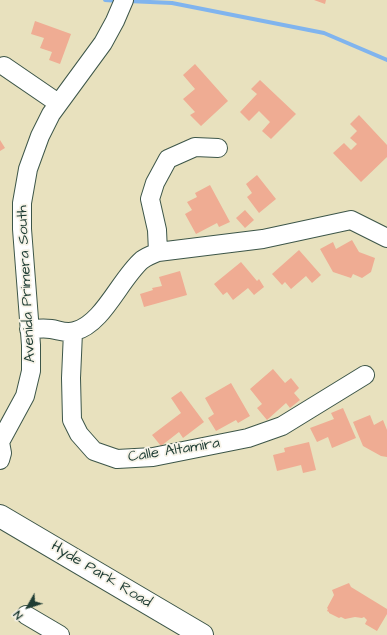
<!DOCTYPE html>
<html>
<head>
<meta charset="utf-8">
<style>
	body { margin:0 }
	#map { position:relative; width:387px; height:635px; overflow:hidden; background:#e8e1be; font-family:"Architects Daughter",sans-serif }
	canvas { display:block }
	.north { position:absolute; left:8px; top:587px; width:40px; height:40px; -webkit-text-stroke:3px #f7f3e8; paint-order:stroke; rotate:231deg; font-size:11px; font-weight:700; line-height:16px; text-align:center; color:#1f3d34 }
	.north::after { content:''; display:block; margin:auto; width:14px; height:18px; background:#1f3d34; clip-path:polygon(50% 0,100% 100%,50% 72%,0 100%) }
</style>
</head>
<body>
<div id="map">
<canvas width="387" height="635"></canvas>
<div class="north">N</div>
</div>
<script>
const c = document.querySelector('canvas').getContext('2d');
c.lineJoin = 'round';
function trace(path, color, width, dash) { c.strokeStyle = color; c.lineWidth = width; c.lineCap = dash ? 'butt' : 'round'; c.setLineDash(dash || []); c.stroke(path); }
function paint(path, color) { c.fillStyle = color; c.fill(path, 'evenodd'); }
function write(font, color, halo, rows, align = 'center') {
  c.font = font + ' "Architects Daughter",sans-serif'; c.lineWidth = 3.5; c.setLineDash([]); c.textBaseline = 'middle'; c.strokeStyle = halo; c.fillStyle = color; for (const [text, x, y, turn = 0] of rows) {
    c.save(); c.translate(x, y); c.rotate((+turn || 0) * Math.PI / 180); c.textAlign = isNaN(turn) ? turn : align; if (halo) c.strokeText(text, 0, 0); c.fillText(text, 0, 0); c.restore();
  }
}
const stream = new Path2D(`
	M105 0 119 1
	M128 1 172 3 324 33 387 60`);
const building = new Path2D(`
	M314 0H326L325 4Z
	M35 21 71 34 60 64 49 60 52 52 40 48 44 38 31 34Z
	M195 64 228 101 201 126 190 115 195 112 183 99 195 89 183 75Z
	M260 80 296 114 271 139 262 131 270 122 259 111 249 121 240 112 257 94 251 89Z
	M359 115 387 145V157L361 182 333 153 344 143 351 150 357 144 350 138 357 131 350 124Z
	M0 140 5 148 0 151Z
	M257 175 276 199 259 213 247 197 252 193 246 184Z
	M210 185 230 222 219 227 217 223 196 234 185 214 192 210 187 202 197 197 195 193Z
	M245 210 254 220 245 228 236 218Z
	M352 240 359 252 375 258 371 272 362 278 353 274 351 278 333 272 320 249 333 242 336 249Z
	M299 250 321 275 312 283 306 276 291 289 285 282 282 285 272 274Z
	M241 262 257 281 259 279 264 287 254 295 248 288 233 300 227 292 223 295 214 284Z
	M180 271 187 295 144 307 140 294 153 290 152 288 162 286 159 277Z
	M273 369 285 383 291 378 299 388 294 393 300 400 290 408 286 403 267 420 257 408 262 404 250 389Z
	M231 383 250 416 238 423 236 420 216 431 208 418 214 414 205 398Z
	M181 391 204 422 183 438 179 432 161 446 152 435 181 413 171 398Z
	M343 408 356 438 332 448 328 437 317 442 310 428 334 419 331 413Z
	M370 415 374 425 383 420 387 430V457L381 456 363 446 353 422Z
	M309 442 316 470 303 473 301 465 277 471 273 455 285 452 284 448Z
	M349 583 351 587 387 609V614L377 631 365 624 367 620 364 617 362 618 355 617 345 619 341 617 339 618 329 613V612L327 611 328 609 327 608 334 595 332 590Z`);
const minor = new Path2D(`
	M4 66 58 103
	M158 252 157 230 150 199 155 183 168 159 195 147 218 148
	M29 329C36 329 44 328 51 329 59 330 66 334 75 331 103 324 120 279 142 260 146 257 153 254 158 252L263 239 351 220 387 238
	M73 332 71 378 72 420 79 434 94 451 117 459 153 457 248 438 282 426 365 375
	M0 460 2 453 0 442 25 396 31 371V345L22 229V203L28 169 40 136 51 114 103 43 115 21 124 0
	M26 615 60 635`);
const major = new Path2D(`
	M0 516 202 635`);
const streetNames = [
	["Avenida Primera South",27,284,-93],
	["Calle Altamira",174,451,-9],
	["Hyde Park Road",101,575,31]
];
trace(stream, '#80b4ee', 4);
paint(building, '#efac93');
trace(minor, '#3d5649', 20);
trace(major, '#3d5649', 24);
trace(minor, '#fff', 18);
trace(major, '#fff', 22);
write('15px', '#1f3d34', '#f7f3e8', streetNames);
</script>
</body>
</html>
